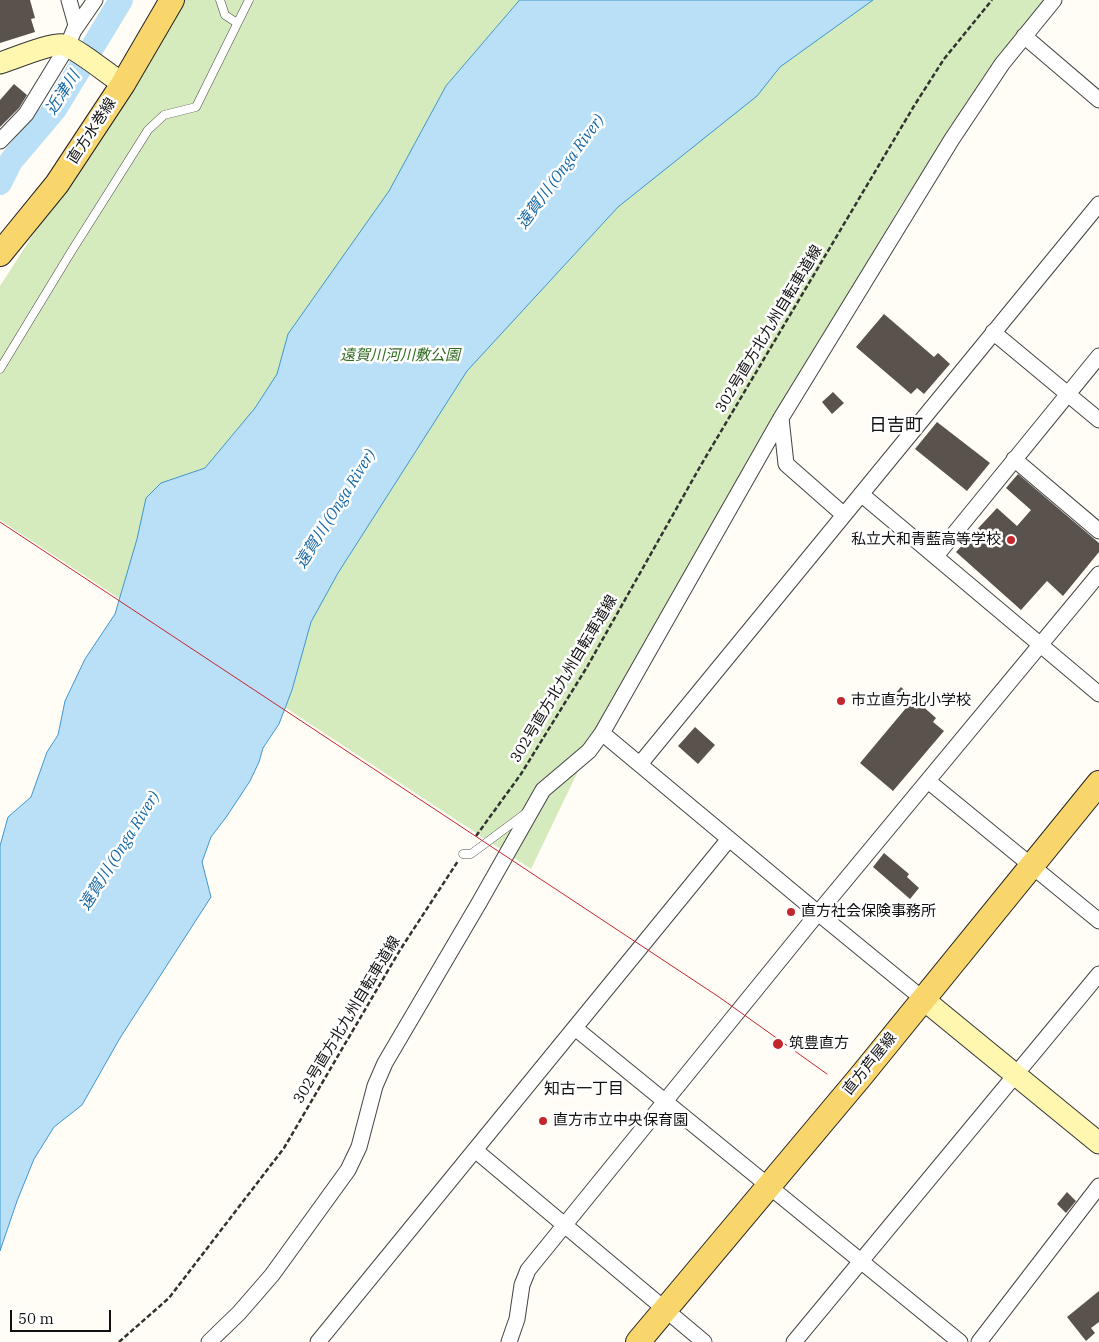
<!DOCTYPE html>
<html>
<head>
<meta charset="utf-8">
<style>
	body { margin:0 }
	#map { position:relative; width:1099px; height:1342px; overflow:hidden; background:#fffdf5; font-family:"IBM Plex Serif",serif }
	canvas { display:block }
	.scale { position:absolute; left:10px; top:1310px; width:101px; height:22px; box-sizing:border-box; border:2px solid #111; border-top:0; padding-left:6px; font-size:15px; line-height:18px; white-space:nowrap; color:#111; -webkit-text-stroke:4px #fff; paint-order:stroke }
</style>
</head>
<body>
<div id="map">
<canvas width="1099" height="1342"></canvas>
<div class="scale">50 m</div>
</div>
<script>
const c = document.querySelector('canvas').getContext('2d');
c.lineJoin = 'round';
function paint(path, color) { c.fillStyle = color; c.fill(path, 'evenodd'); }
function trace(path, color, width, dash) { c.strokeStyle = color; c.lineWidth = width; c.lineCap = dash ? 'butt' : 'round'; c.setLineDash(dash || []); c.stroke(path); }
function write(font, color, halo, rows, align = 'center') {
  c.font = font + ' "IBM Plex Serif","Noto Sans JP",serif'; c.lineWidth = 5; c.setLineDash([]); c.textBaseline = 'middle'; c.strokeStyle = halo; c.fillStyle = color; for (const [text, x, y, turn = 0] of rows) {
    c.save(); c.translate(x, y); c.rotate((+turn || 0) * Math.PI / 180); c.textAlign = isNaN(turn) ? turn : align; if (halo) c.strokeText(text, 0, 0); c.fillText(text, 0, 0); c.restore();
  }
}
const green = new Path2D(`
	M180 0H1045L1000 55 901 205 780 410 605 715 531 869 0 520V286L129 86Z`);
const water = new Path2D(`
	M520 0H873L780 67 757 96 618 207 467 371 338 573 311 622 292 690 279 724 263 748 259 762 250 781 227 816 211 837 202 862 211 897 120 1038 82 1105 54 1127 34 1159 17 1201 0 1251V846L8 817 31 797 47 752 58 735 65 701 85 659 115 614 137 539 146 498 161 483 205 468 255 408 277 374 288 334 389 191 446 86Z`);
const river = new Path2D(`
	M0 183 11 161 55 109 121 0`);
const building = new Path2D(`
	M0 0H30L35 18 31 19 35 32 0 43Z
	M14 84 27 95 19 108 0 127V100Z
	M884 314 934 357 938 353 950 364 924 394 917 388 911 394 856 347Z
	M833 392 844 403 832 414 822 402Z
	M937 422 990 463 967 491 915 449Z
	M1018 474 1099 543V552L1063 596 1047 581 1021 610 956 552 997 508 1017 526 1031 510 1006 488Z
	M901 687 936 718 933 722 944 731 893 791 860 763 906 708 893 696Z
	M695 727 715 745 698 764 678 746Z
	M884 853 909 874 907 877 919 888 910 899 873 867Z
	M1067 1192 1076 1201 1066 1213 1057 1204Z
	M1099 1291V1322L1091 1328 1095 1333 1086 1341 1067 1317Z`);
const path = new Path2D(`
	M476 836 521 774 587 667 701 465 914 106 944 59 992 0
	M119 1342 169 1298 284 1148 400 950 458 861`);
const lane = new Path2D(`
	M220 0 225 15 237 23
	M0 369 71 252 148 130 164 115 196 107 249 0
	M463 854H471L526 813`);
const street = new Path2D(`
	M75 29 95 0
	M1024 36 1099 100
	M0 141 26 114 67 47 76 25 69 0
	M993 332 1099 420
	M781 418 786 464 844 515
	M1014 459 1099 531
	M861 494 1099 694
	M936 556 1099 356
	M602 733 818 913 923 999
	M640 764 1099 204
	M928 781 1099 921
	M575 1028 960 1342
	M475 1150 704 1342
	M209 1342 239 1313 272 1275 348 1170 359 1147 375 1086 385 1063 479 903 543 790 589 751 602 733 781 418 952 139 1002 64 1054 0
	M318 1342 729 839
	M509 1342 517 1319 522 1285 528 1270 818 913 1099 574
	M794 1342 1099 974
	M979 1342 1099 1186`);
const secondary = new Path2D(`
	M0 63C13 59 53 42 64 45 78 49 109 75 123 84
	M923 999 1099 1143`);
const primary = new Path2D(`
	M0 254 57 184 123 84 172 0
	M638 1342 861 1076 1099 783`);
const tram = new Path2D(`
	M0 522 719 997 827 1074`);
const markers = [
	[1011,540,5,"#c4262e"],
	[841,701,5,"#c4262e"],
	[791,912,5,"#c4262e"],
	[778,1044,6,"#c4262e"],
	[543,1121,5,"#c4262e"]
];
const streetNames = [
	["直方水巻線",92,131,-57],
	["302号直方北九州自転車道線",769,329,-59],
	["302号直方北九州自転車道線",564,679,-59],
	["302号直方北九州自転車道線",347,1020,-59],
	["直方芦屋線",870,1064,-51]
];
const parkNames = [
	["遠賀川河川敷公園",400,356]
];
const poiNames = [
	["私立大和青藍高等学校",1001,540,"right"],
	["市立直方北小学校",851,701],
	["直方社会保険事務所",801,912],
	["筑豊直方",789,1044],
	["直方市立中央保育園",553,1121]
];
const waterNames = [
	["近津川",63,93,-57],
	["遠賀川 (Onga River)",561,172,-54],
	["遠賀川 (Onga River)",336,509,-58],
	["遠賀川 (Onga River)",120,851,-58]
];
const neighbourhoodNames = [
	["知古一丁目",584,1089]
];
const quarterNames = [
	["日吉町",896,426]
];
paint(green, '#d5ebbd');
paint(water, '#b9e0f7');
trace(water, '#3f96cf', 1);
trace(river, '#b9e0f7', 24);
paint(building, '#5a524d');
trace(lane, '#444', 9);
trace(street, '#444', 17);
trace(secondary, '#333', 23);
trace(primary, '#222', 26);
trace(path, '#333', 2.5, [5, 2.5]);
trace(lane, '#fff', 8);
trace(street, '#fff', 15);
trace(secondary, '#fff6b0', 21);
trace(primary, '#f9d66b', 24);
trace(tram, '#c4262e', 1);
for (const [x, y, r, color] of markers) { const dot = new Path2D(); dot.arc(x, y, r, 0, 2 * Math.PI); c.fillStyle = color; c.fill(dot); trace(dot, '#fff', 2); }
write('15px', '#111', '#fff', streetNames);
write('italic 15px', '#2f6b1f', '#fff', parkNames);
write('15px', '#111', '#fff', poiNames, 'left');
write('italic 16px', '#1768a6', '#fff', waterNames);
write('16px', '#111', '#fff', neighbourhoodNames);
write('18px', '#111', '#fff', quarterNames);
</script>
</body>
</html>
